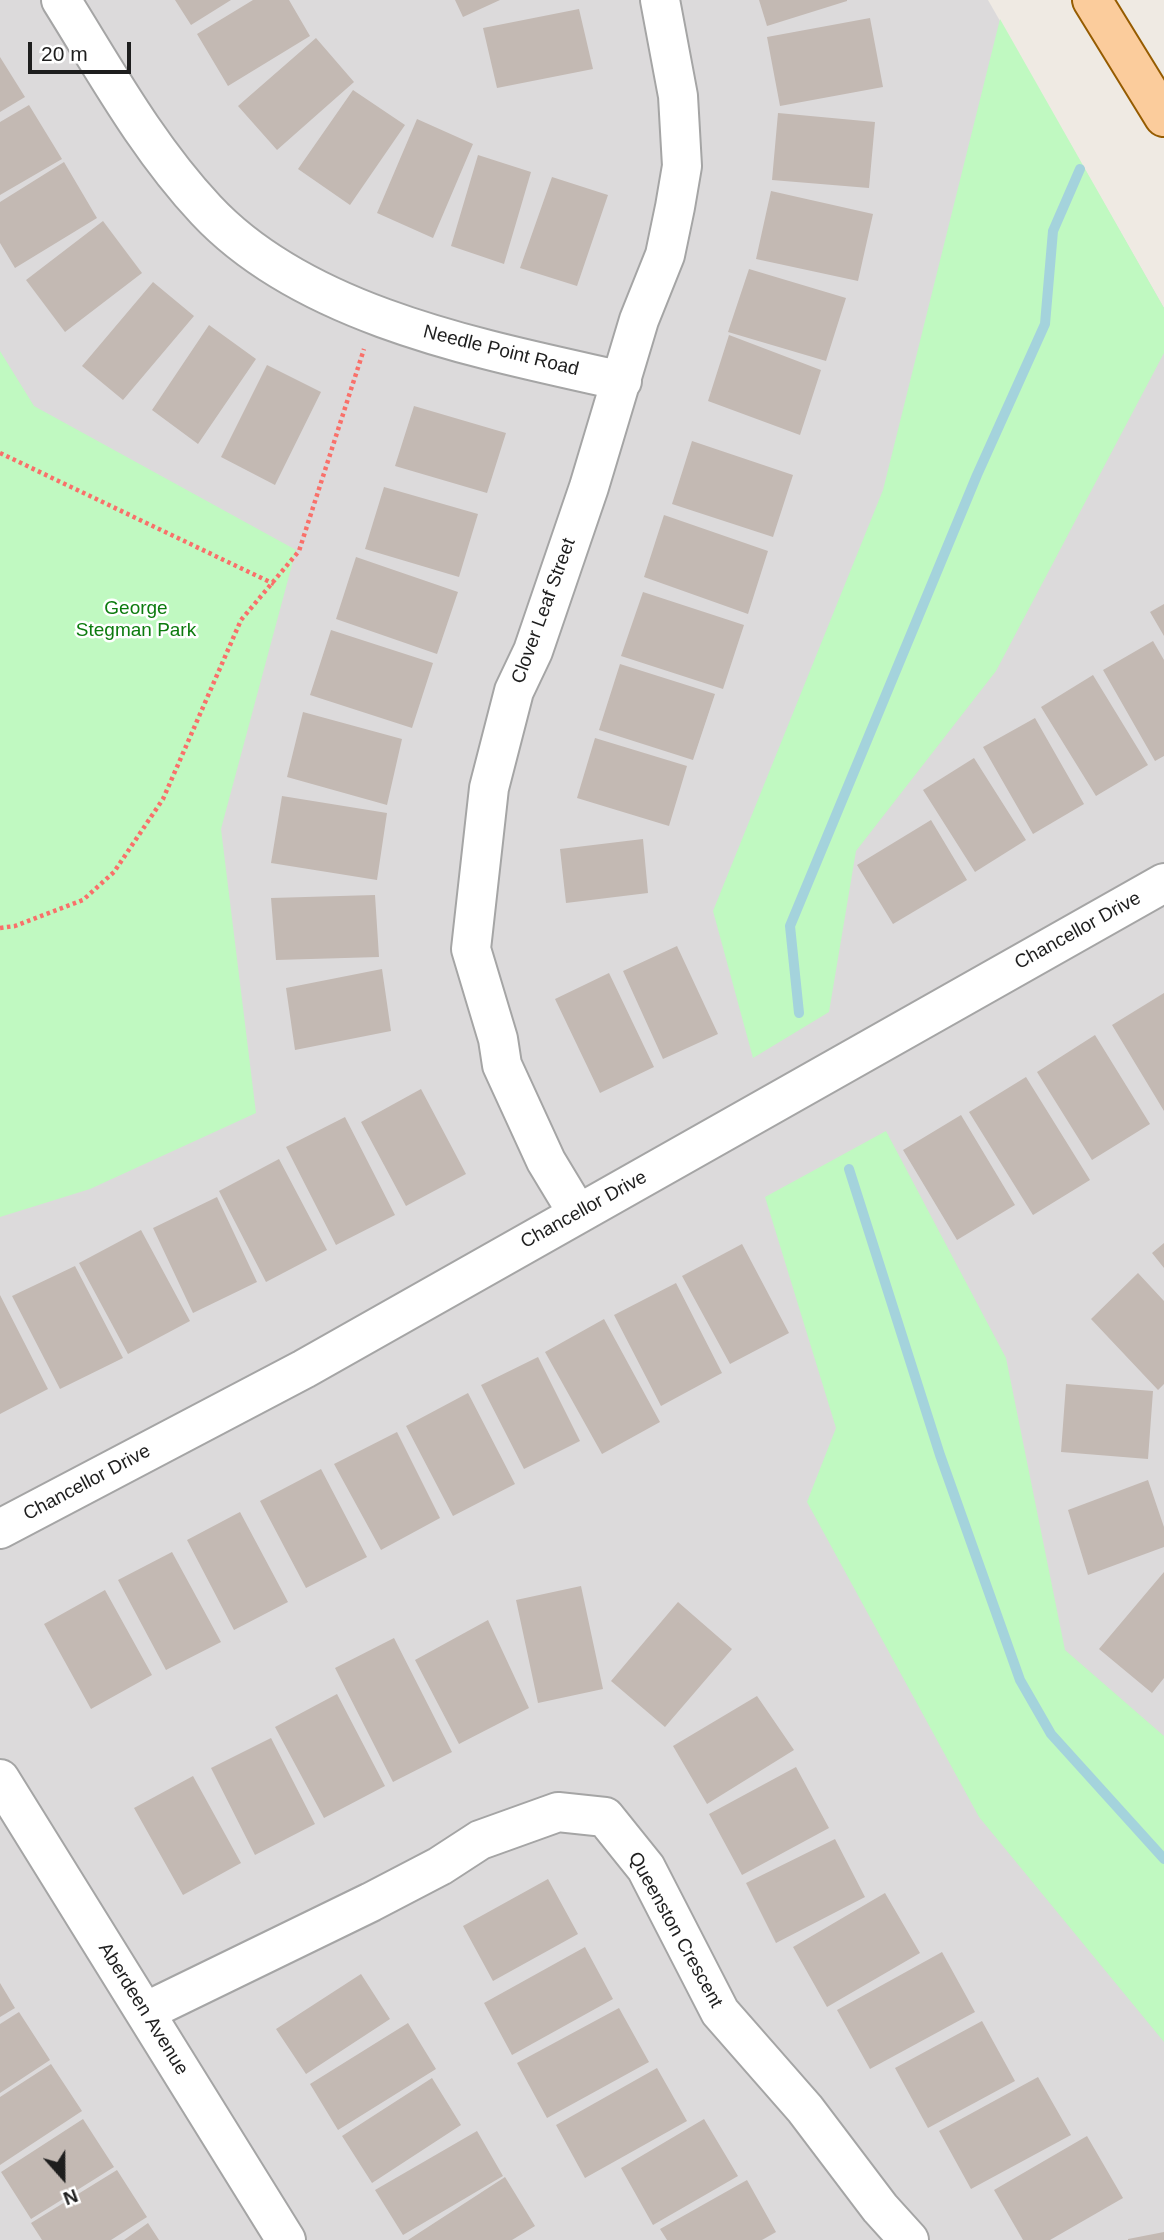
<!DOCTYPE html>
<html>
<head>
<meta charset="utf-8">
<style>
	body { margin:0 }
	#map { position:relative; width:1164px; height:2240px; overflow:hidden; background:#efeae3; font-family:Helvetica,sans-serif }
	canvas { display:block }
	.north { position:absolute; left:28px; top:2142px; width:70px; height:70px; -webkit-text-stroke:5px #fff; paint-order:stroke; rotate:159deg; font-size:19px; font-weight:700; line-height:28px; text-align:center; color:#1e1e1e }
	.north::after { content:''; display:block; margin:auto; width:24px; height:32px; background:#1e1e1e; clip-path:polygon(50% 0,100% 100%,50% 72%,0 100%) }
	.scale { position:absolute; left:28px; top:42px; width:103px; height:32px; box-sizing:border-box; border:4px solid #1e1e1e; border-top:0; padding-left:9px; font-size:21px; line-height:24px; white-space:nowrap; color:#1e1e1e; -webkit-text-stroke:5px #fff; paint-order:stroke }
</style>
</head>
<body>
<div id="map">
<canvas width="1164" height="2240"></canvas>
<div class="north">N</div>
<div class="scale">20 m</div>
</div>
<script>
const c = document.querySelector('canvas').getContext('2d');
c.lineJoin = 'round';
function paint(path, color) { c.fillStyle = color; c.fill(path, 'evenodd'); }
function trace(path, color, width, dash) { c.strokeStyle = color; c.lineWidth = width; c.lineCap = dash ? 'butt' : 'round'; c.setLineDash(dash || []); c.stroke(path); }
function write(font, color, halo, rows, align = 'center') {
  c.font = font + ' Helvetica,sans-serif'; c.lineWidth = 5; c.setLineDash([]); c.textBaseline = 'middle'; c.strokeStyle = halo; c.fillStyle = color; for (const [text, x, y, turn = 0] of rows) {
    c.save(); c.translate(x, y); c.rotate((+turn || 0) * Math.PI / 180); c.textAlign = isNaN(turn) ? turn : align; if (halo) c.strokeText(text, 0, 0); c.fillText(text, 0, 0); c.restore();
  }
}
const residential = new Path2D(`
	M0 0H988L1164 308V2240H0Z`);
const park = new Path2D(`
	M1000 19 1164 308V353L996 671 856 851 829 1012 753 1058 713 911 883 490Z
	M0 351 34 406 296 550 221 829 256 1113 90 1189 0 1217Z
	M886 1131 1006 1358 1065 1650 1164 1736V2042L979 1817 807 1502 836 1428 765 1197Z`);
const stream = new Path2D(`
	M799 1013 790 926 977 475 1045 324 1053 231 1080 169
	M849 1169 940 1455 1020 1680 1051 1734 1164 1859`);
const building = new Path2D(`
	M175 0H231L191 25Z
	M253 0H289L310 36 228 86 197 34Z
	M455 0H500L463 17Z
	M759 0H847V1L767 26Z
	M579 9 593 69 497 88 483 28Z
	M870 18 883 87 780 106 767 37Z
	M316 38 354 82 277 150 238 106Z
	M0 57 25 97 0 112Z
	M353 90 405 125 350 205 298 169Z
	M29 105 62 159 0 195V122Z
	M778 113 875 122 869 188 772 180Z
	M417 119 473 144 433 238 377 213Z
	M478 155 531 172 504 264 451 246Z
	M64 162 97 218 15 268 0 243V202Z
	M552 177 608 195 577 286 520 268Z
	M771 191 873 214 858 281 756 259Z
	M103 221 142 273 65 332 26 280Z
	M749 269 846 298 826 361 728 332Z
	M153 282 194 316 123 400 82 366Z
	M209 325 256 359 198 444 152 410Z
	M729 335 821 370 800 435 708 401Z
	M267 365 321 392 275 485 221 457Z
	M414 406 506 433 487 493 395 466Z
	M692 441 793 475 773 537 672 504Z
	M384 487 478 514 459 577 365 549Z
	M664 515 768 551 748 614 644 577Z
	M356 557 458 592 437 654 336 619Z
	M643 592 744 625 723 689 621 656Z
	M1164 604V636L1150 612Z
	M331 630 433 663 412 728 310 695Z
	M1153 641 1164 660V756L1155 761 1103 670Z
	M620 664 715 694 693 760 599 730Z
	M1093 675 1148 765 1096 796 1041 707Z
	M303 712 402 739 387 805 287 777Z
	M1035 718 1084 804 1033 834 983 747Z
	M595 738 687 766 669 826 577 798Z
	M974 758 1026 840 975 872 923 790Z
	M282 796 387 813 377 880 271 863Z
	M931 820 967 880 893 924 857 865Z
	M643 839 648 893 566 903 560 849Z
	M375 895 379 957 276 960 271 898Z
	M677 946 718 1034 663 1059 623 971Z
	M382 969 391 1031 295 1050 286 988Z
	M609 973 654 1067 600 1093 555 999Z
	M1164 993V1111L1112 1025Z
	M1095 1035 1150 1124 1092 1160 1037 1072Z
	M1026 1077 1090 1180 1033 1215 969 1112Z
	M421 1089 466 1174 406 1206 361 1122Z
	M961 1115 1015 1205 957 1240 903 1150Z
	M345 1117 395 1215 336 1245 286 1147Z
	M279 1159 327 1250 266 1282 219 1191Z
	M217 1197 257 1282 193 1313 153 1228Z
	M141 1230 190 1321 128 1354 79 1263Z
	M1164 1243V1268L1152 1253Z
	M742 1244 789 1333 730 1364 682 1276Z
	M75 1266 123 1358 60 1389 12 1296Z
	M1138 1273 1164 1301V1384L1158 1390 1091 1319Z
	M676 1283 722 1373 661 1406 614 1315Z
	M0 1295 48 1389 0 1414Z
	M604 1319 660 1422 602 1454 545 1352Z
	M538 1357 580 1441 524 1469 481 1385Z
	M1066 1384 1153 1391 1148 1459 1061 1452Z
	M468 1393 515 1484 453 1516 406 1426Z
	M397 1432 440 1518 381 1550 334 1464Z
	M321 1469 367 1557 306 1588 260 1501Z
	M1148 1480 1164 1527V1547L1088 1575 1068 1510Z
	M240 1512 288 1602 234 1630 187 1540Z
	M172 1552 221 1642 166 1670 118 1580Z
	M1164 1572V1678L1152 1693 1099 1649Z
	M581 1586 603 1689 538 1703 516 1600Z
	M105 1590 152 1675 91 1709 44 1624Z
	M678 1602 732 1649 665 1727 611 1681Z
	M488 1620 529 1708 459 1744 415 1660Z
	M394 1638 452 1752 393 1782 335 1668Z
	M337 1694 385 1786 324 1818 275 1727Z
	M757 1696 794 1750 707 1804 673 1746Z
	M271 1738 315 1824 255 1855 211 1768Z
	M796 1767 829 1828 742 1875 709 1814Z
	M193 1776 241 1863 183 1895 134 1808Z
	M835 1839 865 1897 776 1943 746 1883Z
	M548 1879 578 1934 493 1981 463 1926Z
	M885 1893 920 1953 827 2007 793 1947Z
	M585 1947 613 1999 512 2055 484 2003Z
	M942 1952 975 2012 870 2069 837 2010Z
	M361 1974 390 2019 306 2074 276 2029Z
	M0 1983 15 2008 0 2017Z
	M619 2008 649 2062 547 2118 517 2063Z
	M19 2012 50 2060 0 2093V2024Z
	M982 2021 1015 2081 928 2128 895 2068Z
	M408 2023 436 2069 338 2130 310 2084Z
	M51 2064 82 2111 0 2165V2097Z
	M657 2068 687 2121 585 2178 556 2125Z
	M1038 2077 1071 2135 971 2189 939 2131Z
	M432 2078 461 2125 372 2183 342 2136Z
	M83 2119 114 2167 31 2219 1 2172Z
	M704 2119 738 2176 653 2225 621 2168Z
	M477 2131 503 2176 403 2235 375 2190Z
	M1087 2136 1123 2198 1050 2240H1023L994 2190Z
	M117 2170 147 2217 111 2240H42L31 2223Z
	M505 2177 535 2226 512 2240H408Z
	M747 2180 776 2232 762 2240H667L660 2229Z
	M148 2223 159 2240H124Z
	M1164 2232V2240H1128V2239Z`);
const path = new Path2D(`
	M0 453 274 584
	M0 928 15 926 83 900 114 872 163 799 241 620 299 551 364 349`);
const minor = new Path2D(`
	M61 0C106 72 147 147 206 210 306 317 485 350 622 381
	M578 1214 546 1161 502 1065 498 1039 471 949 489 788 514 691 533 651 589 487 639 320 665 255 675 207 682 166 678 96 660 0
	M0 1529 304 1369 1164 883
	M0 1779 286 2240
	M145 2012 371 1902 440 1866 480 1840 558 1812 605 1817 646 1868 720 2012 805 2109 880 2208 909 2240`);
const major = new Path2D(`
	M1092 0 1164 117`);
const streetNames = [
	["Needle Point Road",501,351,14],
	["Clover Leaf Street",544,611,-70],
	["Chancellor Drive",1078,931,-29],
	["Chancellor Drive",584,1210,-29],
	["Chancellor Drive",87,1483,-28],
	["Queenston Crescent",675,1930,61],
	["Aberdeen Avenue",143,2009,58]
];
const parkNames = [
	["George",136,609],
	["Stegman Park",136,631]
];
paint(residential, '#dcdadb');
paint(park, '#c0f9c1');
trace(stream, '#a4d3dc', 10);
paint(building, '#c3b9b3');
trace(minor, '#a5a5a5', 42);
trace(major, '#965c01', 42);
trace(path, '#f9706a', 4.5, [3.5, 3.5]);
trace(minor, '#fff', 38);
trace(major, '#fbcc9c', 38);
write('19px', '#1e1e1e', '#fff', streetNames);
write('19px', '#0c7b0e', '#fff', parkNames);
</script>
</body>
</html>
